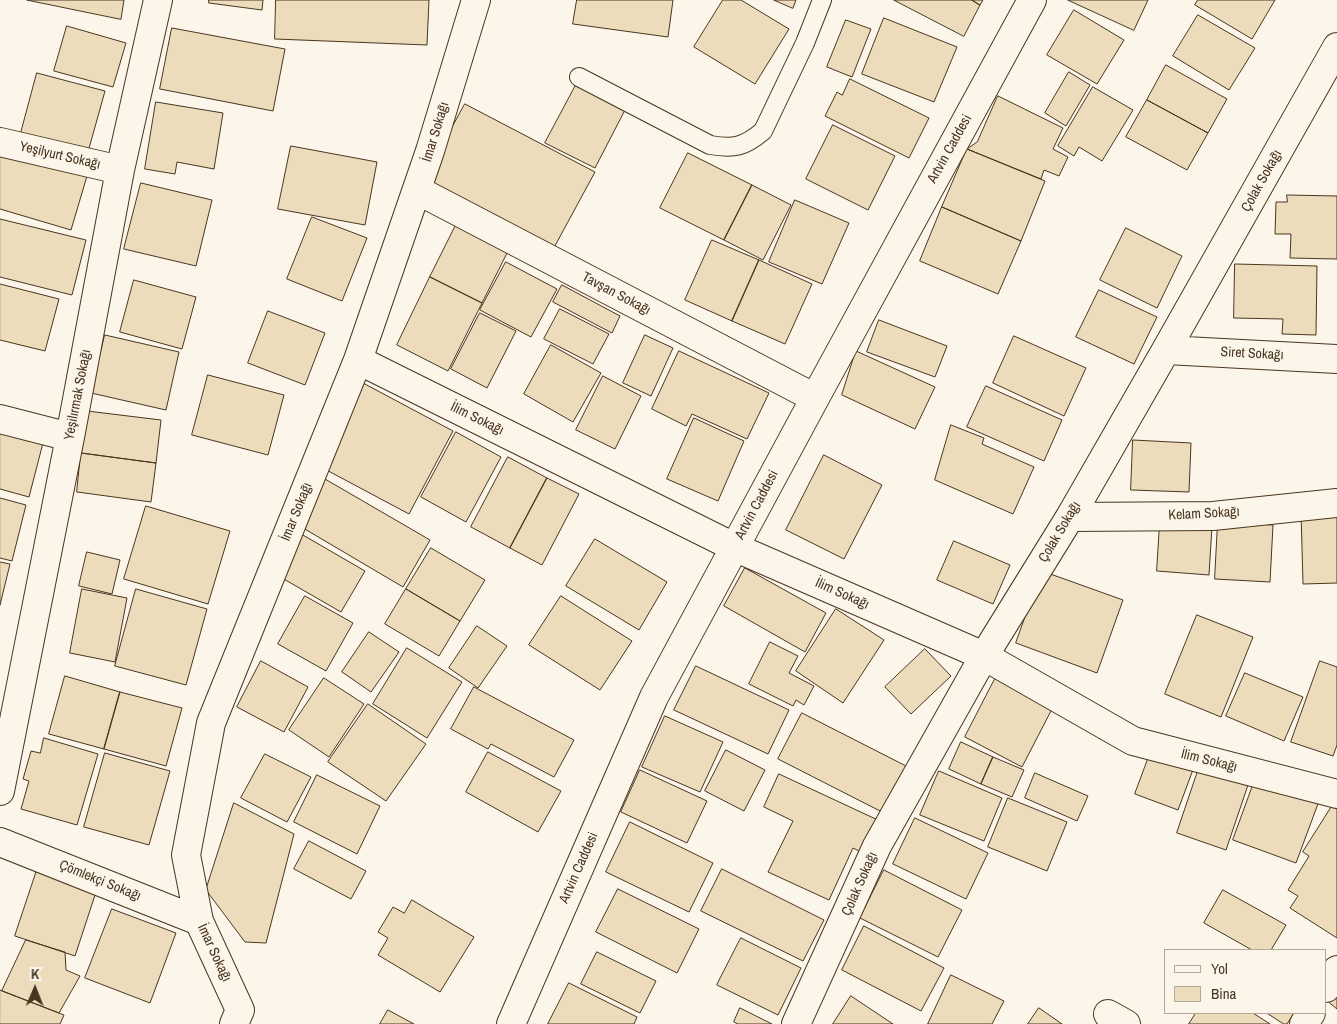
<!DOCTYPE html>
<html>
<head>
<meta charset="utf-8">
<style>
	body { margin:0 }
	#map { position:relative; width:1337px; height:1024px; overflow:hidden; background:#fbf6e9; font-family:"Archivo Narrow",sans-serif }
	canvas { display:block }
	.legend { position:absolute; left:1164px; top:949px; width:162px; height:65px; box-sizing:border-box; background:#fbf6e9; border:1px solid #b4a999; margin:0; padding:6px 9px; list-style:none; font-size:15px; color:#4a3520 }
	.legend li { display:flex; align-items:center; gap:10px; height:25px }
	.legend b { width:25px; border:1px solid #b4a999 }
	.north { position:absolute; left:10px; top:964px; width:50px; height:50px; -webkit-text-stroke:4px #fbf6e9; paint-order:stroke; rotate:1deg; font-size:14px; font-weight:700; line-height:20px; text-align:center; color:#4a3520 }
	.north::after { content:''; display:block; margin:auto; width:18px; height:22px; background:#4a3520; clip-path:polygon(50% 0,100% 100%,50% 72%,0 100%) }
</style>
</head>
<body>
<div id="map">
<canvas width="1337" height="1024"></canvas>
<ul class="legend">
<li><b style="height:6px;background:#fbf6e9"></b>Yol</li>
<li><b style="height:14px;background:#ecdcbc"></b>Bina</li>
</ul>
<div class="north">K</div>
</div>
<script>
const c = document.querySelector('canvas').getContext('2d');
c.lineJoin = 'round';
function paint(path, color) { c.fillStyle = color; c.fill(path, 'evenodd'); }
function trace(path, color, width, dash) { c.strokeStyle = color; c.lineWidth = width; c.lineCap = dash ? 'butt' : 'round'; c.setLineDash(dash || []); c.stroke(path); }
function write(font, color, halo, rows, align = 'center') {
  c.font = font + ' "Archivo Narrow",sans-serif'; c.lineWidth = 4; c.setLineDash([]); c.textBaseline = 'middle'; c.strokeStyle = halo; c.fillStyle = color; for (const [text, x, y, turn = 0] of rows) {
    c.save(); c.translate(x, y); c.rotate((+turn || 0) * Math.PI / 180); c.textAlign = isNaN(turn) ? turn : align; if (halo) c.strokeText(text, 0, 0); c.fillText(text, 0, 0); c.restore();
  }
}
const building = new Path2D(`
	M27 0H124L121 19Z
	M209 0H263L262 10 209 3Z
	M276 0H429L427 45 275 39Z
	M577 0H673L668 37 573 24Z
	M723 0H741L789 29 755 84 694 47Z
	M774 0H796L793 8Z
	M894 0H972L980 5 964 36Z
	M972 0H983L980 5Z
	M1068 0H1148L1134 30Z
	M1198 0H1275L1252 39 1195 5Z
	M1074 10 1124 40 1097 84 1047 55Z
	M1198 15 1255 48 1229 90 1173 56Z
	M884 18 957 47 934 102 862 74Z
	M846 20 871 29 852 77 827 67Z
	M67 26 126 43 113 87 54 71Z
	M172 28 285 49 273 111 160 89Z
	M1166 65 1227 99 1208 133 1147 100Z
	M1069 72 1090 85 1066 126 1045 113Z
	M37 73 105 91 88 152 21 133Z
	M850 79 929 118 909 158 825 116 837 92 842 95Z
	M576 85 625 110 595 168 545 143Z
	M1093 87 1133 110 1102 161 1079 147 1074 156 1058 146Z
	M998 96 1063 128 1053 149 1068 157 1059 176 1044 170 1041 179 967 149 977 142Z
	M1147 100 1208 133 1187 170 1126 137Z
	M156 102 223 113 214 169 177 162 175 174 145 169Z
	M465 104 595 172 550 255 420 187Z
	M833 125 895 156 868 210 806 179Z
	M291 146 377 162 365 225 278 209Z
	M967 149 1045 181 1021 241 942 207Z
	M0 151 87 176 71 230 0 209Z
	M688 153 752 185 724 240 660 208Z
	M141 183 212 200 196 266 124 249Z
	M752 185 791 205 763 260 724 240Z
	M1287 195 1337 196V259L1290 258 1291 234H1275L1276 202H1287Z
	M795 200 849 223 822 284 769 262Z
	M942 207 1021 241 998 294 920 261Z
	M312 217 367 238 342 301 287 279Z
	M0 219 86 240 72 295 0 277Z
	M459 219 511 245 482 303 430 277Z
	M1126 228 1182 256 1157 308 1100 280Z
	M712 240 759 260 732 321 685 300Z
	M759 260 812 284 785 344 732 321Z
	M506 262 557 289 531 337 480 310Z
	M1235 264 1317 266 1316 335 1282 334 1283 319 1234 318Z
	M430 277 482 303 448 371 397 345Z
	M134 280 196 297 182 349 120 332Z
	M0 284 59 299 45 351 0 340Z
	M562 285 620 316 612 333 553 302Z
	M1099 290 1157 317 1134 364 1076 337Z
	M560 309 609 334 593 364 544 339Z
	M268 311 325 333 305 385 248 363Z
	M480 313 516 331 487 388 451 369Z
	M879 320 947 346 935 377 867 352Z
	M105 335 179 352 166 410 91 393Z
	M645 335 673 348 651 396 623 383Z
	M1014 336 1086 368 1064 416 993 383Z
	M551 345 601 373 573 422 524 394Z
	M679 351 769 393 747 439 692 414 686 426 652 409Z
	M856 351 935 387 915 429 842 395Z
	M208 375 284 395 268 455 192 435Z
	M603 376 641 396 615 449 576 430Z
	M363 383 453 431 409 514 319 466Z
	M986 386 1062 420 1044 461 967 427Z
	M87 411 161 420 156 463 81 453Z
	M694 418 744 441 718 501 667 479Z
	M951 425 984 438 982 444 1034 467 1013 514 935 480Z
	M0 428 44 439 29 497 0 489Z
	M456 432 501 457 466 522 421 497Z
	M1133 440 1191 443 1189 492 1131 490Z
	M81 453 156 463 151 502 77 492Z
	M824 455 882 485 844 559 786 530Z
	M508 457 547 478 510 548 471 527Z
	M547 478 579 494 542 565 510 548Z
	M325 479 430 540 403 587 298 525Z
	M0 498 26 505 12 561 0 558Z
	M146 506 230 531 208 604 124 579Z
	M1337 511V583L1303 584 1301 512Z
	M1218 522 1273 525 1270 582 1215 579Z
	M1160 523 1212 526 1209 575 1157 571Z
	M296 531 365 571 341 612 282 578Z
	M595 539 667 582 639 630 566 586Z
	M954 541 1010 565 993 604 937 580Z
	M431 548 485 580 460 621 406 589Z
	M87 552 120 560 112 594 79 586Z
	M0 562 10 564 0 605Z
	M745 568 826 613 805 652 724 606Z
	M1042 571 1123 600 1097 673 1016 643Z
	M82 589 127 598 115 662 70 653Z
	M136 589 207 609 186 685 115 666Z
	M406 589 460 621 439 656 385 624Z
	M305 596 353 623 326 671 278 644Z
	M561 596 632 641 600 690 529 645Z
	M836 609 884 640 843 703 796 671Z
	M1197 615 1253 637 1221 717 1165 694Z
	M477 626 507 646 478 688 449 668Z
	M369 632 399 652 371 692 342 672Z
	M770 642 798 656 789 673 814 686 804 705 796 700 793 706 749 684Z
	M407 648 462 682 427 738 373 704Z
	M925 649 951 676 911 714 885 687Z
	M261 661 308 687 284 732 237 707Z
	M1320 661 1337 667V745L1333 756 1291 742Z
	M696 666 789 710 768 754 674 710Z
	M1245 673 1303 697 1284 741 1226 716Z
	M65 676 120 692 104 749 49 734Z
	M996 677 1053 707 1022 767 965 737Z
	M324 678 364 704 329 757 289 730Z
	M474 687 574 740 554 777 491 744 488 749 451 729Z
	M120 692 182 708 166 766 104 749Z
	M368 704 426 744 386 801 328 762Z
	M802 713 908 767 884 813 778 759Z
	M665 716 723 742 700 792 642 767Z
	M44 738 98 754 77 825 21 809 29 781 23 779 31 751 40 753Z
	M961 742 993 757 981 784 949 769Z
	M726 750 765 770 744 811 705 791Z
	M1151 751 1194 767 1178 810 1135 794Z
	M488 752 561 791 538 832 466 792Z
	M105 753 170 771 149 845 84 827Z
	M265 754 311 777 287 822 241 798Z
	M993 757 1024 770 1012 797 981 784Z
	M1201 762 1250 779 1226 850 1177 833Z
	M640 770 707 801 687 843 621 812Z
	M939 771 1002 798 984 841 920 815Z
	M1035 773 1088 796 1077 821 1025 798Z
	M779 774 880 821 865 854 853 848 829 900 768 872 793 821 764 807Z
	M317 775 380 806 357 854 294 822Z
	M1256 777 1319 801 1296 863 1233 840Z
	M1008 798 1067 822 1047 871 988 847Z
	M234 803 294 834 266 943 245 942 206 890Z
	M1334 803 1337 805V938L1290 908 1298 896 1288 890 1309 856 1303 852Z
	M915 818 988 853 966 899 893 864Z
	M630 822 713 863 689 912 606 872Z
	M309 841 366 871 351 899 294 869Z
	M722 869 824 920 803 961 701 911Z
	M37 870 97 889 75 956 15 936Z
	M884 870 962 910 938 957 860 918Z
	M618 889 699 929 677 973 596 932Z
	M1223 890 1286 925 1271 950H1252L1204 923Z
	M412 900 474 937 440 992 378 955 388 938 378 932 393 907 404 913Z
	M112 909 176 933 150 1003 85 978Z
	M864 926 944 968 921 1011 842 970Z
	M741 938 801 968 778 1015 717 985Z
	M26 940 65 952 66 970 80 976 59 1013 2 991Z
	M597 952 656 981 640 1013 581 984Z
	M951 975 1004 1001 992 1024H928Z
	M569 983 637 1017 634 1024H548Z
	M1337 988V1009L1326 1000Z
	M0 990 64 1015 60 1024H0Z
	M851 996 893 1024H833Z
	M740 1008 772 1024H738L734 1022Z
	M1039 1008 1062 1024H1028Z
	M388 1010 414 1024H380Z
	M1196 1013H1253L1270 1024H1189Z
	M1267 1013H1294L1287 1024H1284Z`);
const lane = new Path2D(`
	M579 77 710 145C734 149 744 147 763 131L805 43 822 0`);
const street = new Path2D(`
	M0 142 120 170
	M417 190 815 398
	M1166 350 1337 359
	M358 360 734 547 984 656 1133 741 1337 794
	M0 419 70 437
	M1070 517 1213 516 1337 503
	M0 791 70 437 120 170 158 0
	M0 842 199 921
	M1326 988 1337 970
	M1108 1014 1126 1024
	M234 1024 240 1010 199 921 186 855 211 723 358 360 430 151 476 0
	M511 1024 654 697 815 398 1032 0
	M796 1024 877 846 984 656 1070 517 1166 350 1337 47
	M1304 1024 1311 1013`);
const streetNames = [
	["İmar Sokağı",436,132,-73],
	["Artvin Caddesi",950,149,-61],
	["Yeşilyurt Sokağı",60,156,13],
	["Çolak Sokağı",1262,181,-61],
	["Tavşan Sokağı",616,294,28],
	["Siret Sokağı",1252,354,3],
	["Yeşilırmak Sokağı",78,395,-79],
	["İlim Sokağı",477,419,26],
	["Artvin Caddesi",757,505,-62],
	["İmar Sokağı",297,512,-68],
	["Kelam Sokağı",1204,514,-3],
	["Çolak Sokağı",1060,532,-59],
	["İlim Sokağı",842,594,24],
	["İlim Sokağı",1209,761,14],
	["Artvin Caddesi",579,868,-66],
	["Çömlekçi Sokağı",100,881,22],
	["Çolak Sokağı",860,884,-66],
	["İmar Sokağı",214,953,65]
];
paint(building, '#ecdcbc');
trace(building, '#4a3520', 1);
trace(lane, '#4a3520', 20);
trace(street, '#4a3520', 30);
trace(lane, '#fbf6e9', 18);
trace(street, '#fbf6e9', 28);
write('14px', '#4a3520', '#fbf6e9', streetNames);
</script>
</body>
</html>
